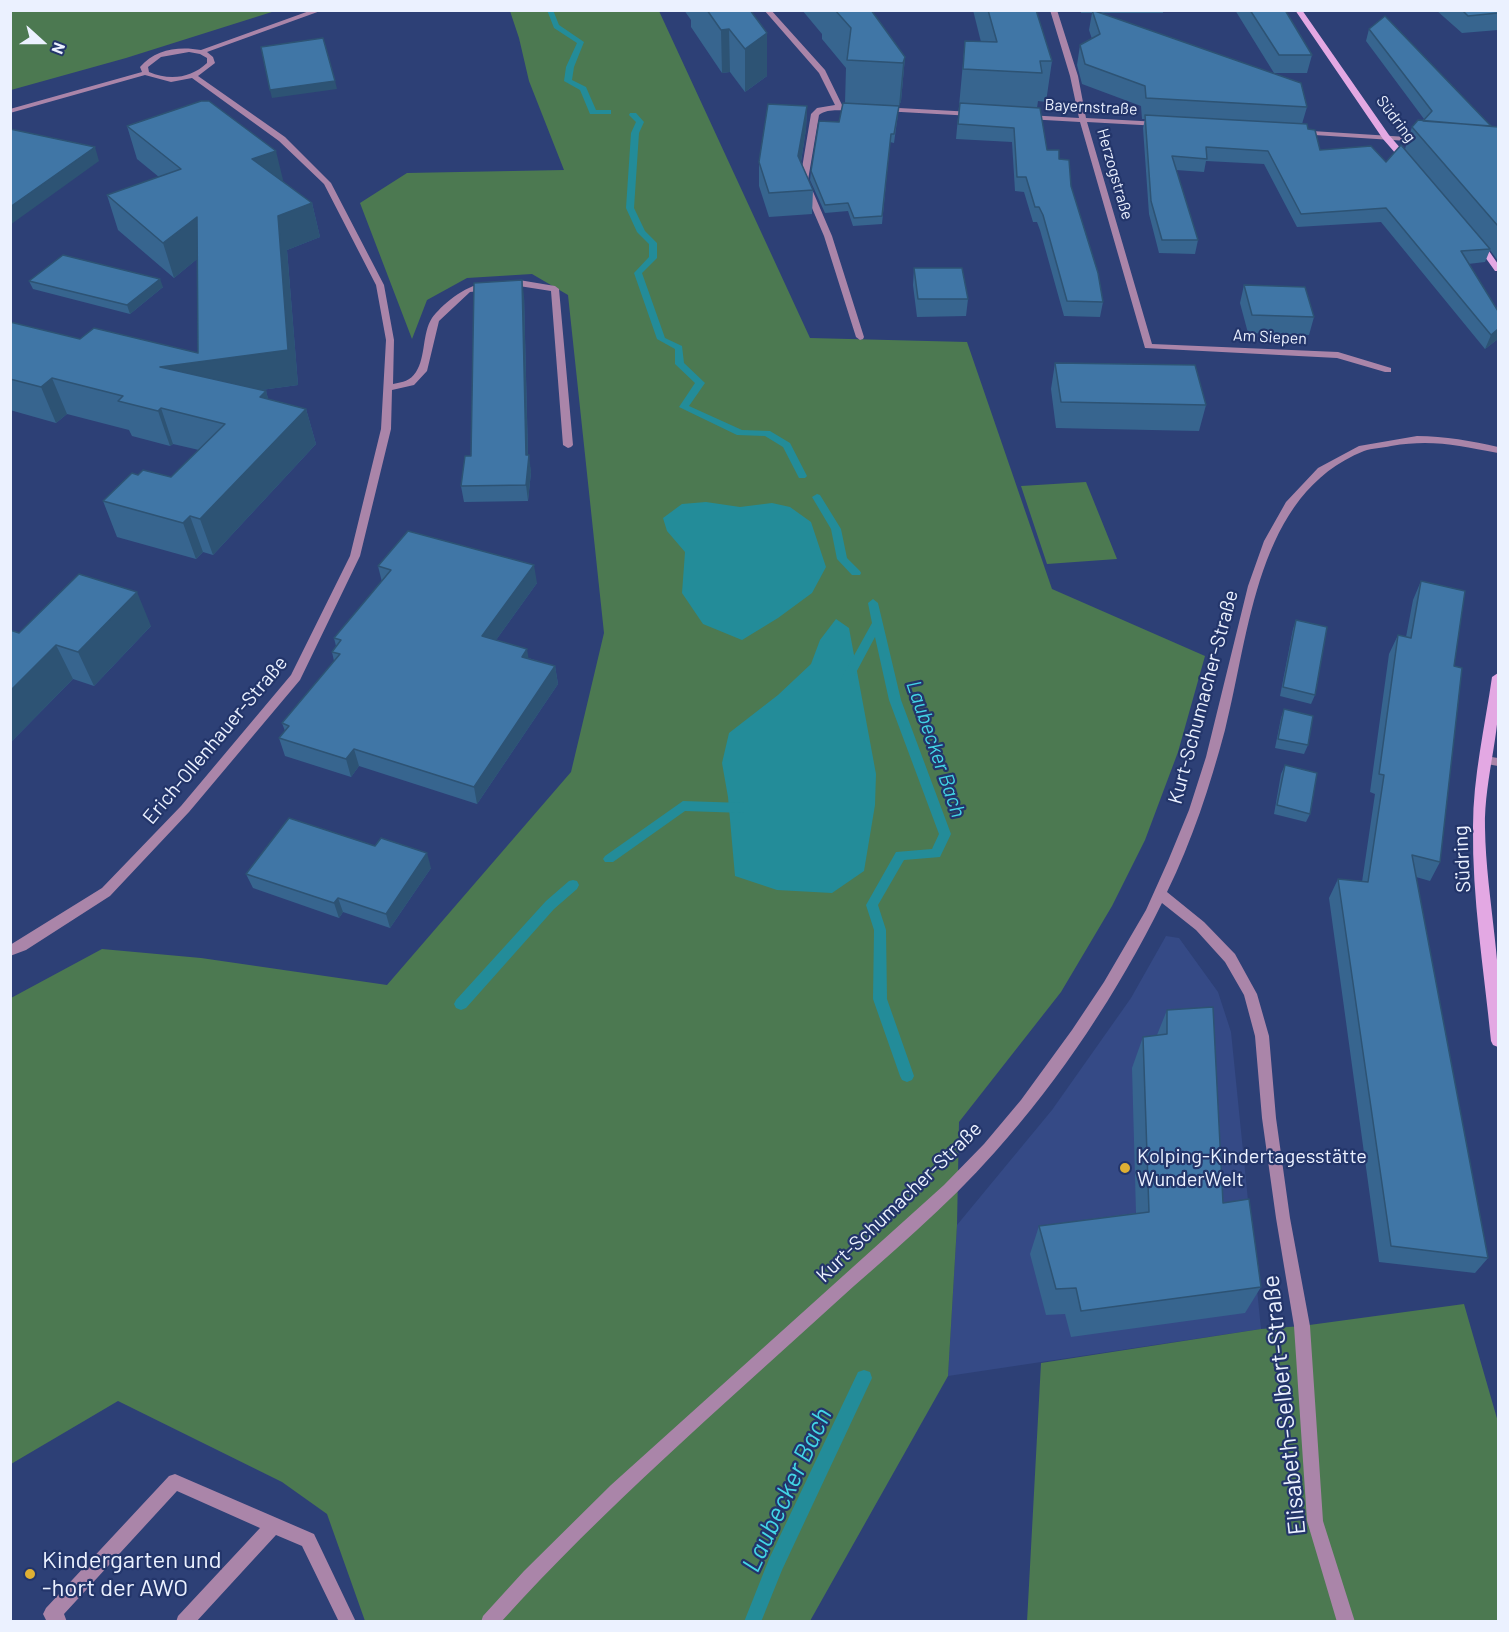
<!DOCTYPE html>
<html>
<head>
<meta charset="utf-8">
<style>
	body { margin:0 }
	#map { position:relative; width:1509px; height:1632px; overflow:hidden; background:#2d4076; font-family:Barlow,sans-serif }
	canvas { display:block }
	.frame { position:absolute; inset:0; border:12px solid #ebf1ff; pointer-events:none }
	.north { position:absolute; left:12px; top:12px; width:60px; height:60px; -webkit-text-stroke:4px #23356a; paint-order:stroke; rotate:111deg; font-size:16px; font-weight:700; line-height:24px; text-align:center; color:#ebf1ff }
	.north::after { content:''; display:block; margin:auto; width:21px; height:27px; background:#ebf1ff; clip-path:polygon(50% 0,100% 100%,50% 72%,0 100%) }
</style>
</head>
<body>
<div id="map">
<canvas width="1509" height="1632"></canvas>
<div class="frame"></div>
<div class="north">N</div>
</div>
<script>
const c = document.querySelector('canvas').getContext('2d');
c.lineJoin = 'round';
function paint(path, color) { c.fillStyle = color; c.fill(path, 'evenodd'); }
function trace(path, color, width, dash) { c.strokeStyle = color; c.lineWidth = width; c.lineCap = dash ? 'butt' : 'round'; c.setLineDash(dash || []); c.stroke(path); }
function write(font, color, halo, rows, align = 'center') {
  c.font = font + ' Barlow,sans-serif'; c.lineWidth = 4.5; c.setLineDash([]); c.textBaseline = 'middle'; c.strokeStyle = halo; c.fillStyle = color; for (const [text, x, y, turn = 0] of rows) {
    c.save(); c.translate(x, y); c.rotate((+turn || 0) * Math.PI / 180); c.textAlign = isNaN(turn) ? turn : align; if (halo) c.strokeText(text, 0, 0); c.fillText(text, 0, 0); c.restore();
  }
}
const built = new Path2D(`
	M1166 936 1179 938 1218 992 1231 1032 1261 1329 948 1376 957 1225 1052 1110 1131 998Z`);
const green = new Path2D(`
	M11 10H275V11L126 58 11 90Z
	M510 11H659L810 338 967 342 1052 589 1205 656 1178 752 1145 840 1112 906 1061 992 959 1122 957 1225 948 1376 810 1621H365L327 1514 282 1482 118 1401 11 1464V998L102 949 201 958 387 985 571 772 604 633 568 295 532 274 467 278 427 300 412 339 360 203 407 173 564 170 529 81 519 38Z
	M1086 482 1117 559 1047 564 1021 486Z
	M1464 1304 1498 1422V1621L1027 1622 1041 1363 1261 1329 1302 1326Z`);
const water = new Path2D(`
	M706 502 740 507 772 503 790 507 811 522 826 567 812 593 778 618 742 640 703 624 682 593 685 552 667 531 663 518 682 504Z
	M836 619 849 628 876 774 875 805 864 871 832 893 777 890 735 876 728 797 722 763 729 733 778 695 811 664 820 640Z`);
const stream = new Path2D(`
	M547 10H553L559 25 584 42 574 67 572 80 586 87 596 110H611V114H590L580 90 564 81 566 67 577 43 554 28Z
	M630 113H636L644 122 639 133 634 208 645 231 657 243V258L642 273 665 338 682 346 684 363 705 383 689 406 742 430 770 431 790 443 807 476 805 478H799L783 447 765 436 737 435 679 407 695 383 675 364V349L657 339 634 273 649 257V244L637 232 626 208 631 133 636 122 629 115Z
	M817 494 820 495 841 529 847 558 860 571 861 573 860 575H852L837 559 831 529 812 497Z
	M873 599 878 603 901 700 951 834 940 857 904 860 878 905 886 930 887 999 914 1076 912 1080 907 1082 902 1080 900 1076 873 999 874 930 866 905 896 852 932 849 939 834 889 700 875 637 851 682H843L841 679 872 623 868 603Z
	M683 801 744 803 748 805 750 808 748 811 744 813 685 811 613 862H605L603 859 605 856Z
	M573 880 577 881 579 885 577 889 554 909 466 1008 461 1010 456 1008 454 1004 456 1000 546 901 569 881Z
	M864 1370 870 1372 872 1378 782 1570 761 1622H744L769 1559 858 1372Z`);
const street = new Path2D(`
	M312 10H323L207 52 213 57 215 63 198 76 285 137 331 183 384 285 394 340 393 384C403 382 410 381 416 372 426 357 422 333 432 318 442 304 476 275 493 287L489 290 470 292 439 321 427 371 414 385 392 390 391 429 360 556 300 680 189 812 110 896 26 950 10 956V945L102 888 181 806 291 675 350 556 381 429 386 340 376 285 324 184 279 141 192 78 171 82 145 75 10 113V109L142 72 140 67C155 49 179 46 201 50ZM189 52 200 54 207 58V63C191 78 170 81 149 72L148 67 161 57Z
	M764 10H771L825 70 842 105 856 106 860 108C848 114 831 106 819 115L808 180 832 236 864 337 863 339 860 340 856 337 824 236 800 180 811 114 817 108 835 105 819 73Z
	M1050 10H1057L1078 76 1086 118 1159 122 1163 124 1159 126 1087 122 1152 344 1338 352 1391 368V372H1385L1337 358 1145 348 1080 122 1027 119 1023 117 1027 115 1079 118 1070 76Z
	M880 107 973 112 977 114 973 116 883 111H880Z
	M1296 130 1423 138 1427 140 1423 142 1299 134 1295 132Z
	M519 280 555 286 559 289 573 445 571 447 568 448 563 445 551 291 519 286 507 288 503 285Z
	M1417 436C1445 436 1472 441 1498 447V453C1457 446 1434 439 1391 446 1382 448 1372 448 1364 451 1256 494 1250 633 1225 730 1210 786 1192 841 1167 892L1204 922 1235 954 1257 994 1269 1036 1276 1118 1290 1218 1310 1326 1323 1521 1355 1622H1337L1307 1521 1294 1326 1276 1218 1262 1118 1255 1036 1244 995 1225 962 1196 930 1162 903C1118 992 1061 1078 995 1152 946 1208 888 1255 833 1305 720 1408 604 1508 501 1622H481L483 1616 524 1571 611 1485 944 1185 984 1144 1021 1100 1072 1030 1104 982 1146 910 1168 861 1189 810 1206 757 1248 586 1264 541 1286 502 1318 468 1359 446Z
	M1485 756 1498 758V766L1481 763 1479 760Z
	M175 1474 314 1534 356 1622H339L302 1546 276 1535 196 1622H176L178 1616 260 1528 177 1491 64 1614 67 1622H47L43 1614 46 1608 169 1476Z`);
const secondary = new Path2D(`
	M1295 10H1302L1389 135 1409 158V162H1403L1383 139Z
	M1476 241H1482L1498 264V271H1495L1475 243Z
	M1498 673C1504 724 1484 776 1485 828 1486 899 1506 978 1498 1047L1493 1045 1491 1041C1484 970 1472 898 1473 827 1473 777 1485 726 1492 677Z`);
const wall = new Path2D(`
	M684 10H750L767 76 745 92 730 72 722 73 691 27V20Z
	M802 10H871L905 57 901 101 899 106 845 103 846 68 822 39V34Z
	M973 10H1036L1052 61 1046 102 1038 101 1037 108 1047 150 1059 159 1071 186 1103 302 1100 317 1064 316 1040 230 1037 222H1033L1024 192 1015 191 1012 142 956 139 965 41 981 42Z
	M1081 10H1163V13H1099L1307 107 1302 124 1308 129 1320 150 1386 162 1405 149 1412 127 1424 119 1366 41 1369 29 1491 126 1498 127V261L1490 250 1485 262 1468 264 1498 311V339L1485 349 1381 222 1297 227 1264 164 1206 161 1204 172 1176 170 1198 240 1195 254 1159 253 1149 214 1143 128 1145 119H1142L1141 106 1082 84 1077 65 1080 45 1092 39 1089 30 1092 13H1081Z
	M1235 10H1292L1285 11 1312 55 1307 73H1274Z
	M1436 10H1498V30L1462 33Z
	M807 106 806 129 801 162 813 190 812 214 769 217 759 186V162Z
	M898 114 894 143 890 142 882 224 853 226 848 211 825 213 810 180 811 171 839 122Z
	M127 126 284 182 312 203 320 237 287 250 298 385 261 390 266 391 268 399 306 409 316 444 213 555 203 552 196 559 117 537 103 501 138 475 171 477 199 450 173 444 170 446 132 436 129 430 67 414 56 423 10 410V322L80 339 198 353 197 259 174 278 118 230 107 195 159 177 137 159Z
	M914 268 968 299 966 316 917 317 913 285Z
	M29 281 163 287 130 314 33 289Z
	M1244 285 1314 317 1309 335 1248 333 1240 303Z
	M524 296 528 455 531 472 528 501 464 502 461 486Z
	M1055 363 1206 405 1199 431 1056 428 1051 389Z
	M378 566 537 583 496 640 528 658 555 666 558 684 477 804 359 766 351 777 285 756 279 738 285 731 282 723 334 661 332 652 336 646 334 638 382 582Z
	M1421 581 1454 666 1440 862 1430 881 1416 877 1488 1258 1475 1273 1379 1262 1329 898 1338 879 1362 882 1375 794 1370 792 1389 654 1398 635 1406 637 1413 600Z
	M1296 620 1315 695 1311 704 1280 696 1293 629Z
	M151 626 94 686 73 679 10 743V630L19 633Z
	M1284 709 1308 745 1304 754 1275 748 1281 718Z
	M1285 765 1310 814 1306 822 1274 814 1281 774Z
	M431 868 390 928 343 912 339 918 253 888 246 874Z
	M1167 1010 1223 1203 1261 1287 1245 1313 1071 1337 1065 1314 1046 1315 1030 1254 1039 1226 1136 1213 1132 1068 1143 1037 1157 1035Z`);
const shadedWall = new Path2D(`
	M729 29 730 72 722 73 721 30Z
	M767 33V76L745 92V49Z
	M905 57 901 101 899 106 903 63Z
	M335 81 337 89 272 98 270 90Z
	M807 106 806 129 798 180V156Z
	M95 147 99 161 10 225V207Z
	M276 151 284 184 252 159Z
	M312 203 320 237 287 250 298 385 172 402 160 367 288 350 278 216Z
	M197 217 207 251 174 278 163 243Z
	M160 279 163 287 130 314 127 305Z
	M522 280 524 296 528 460 529 455 531 472 528 501 526 485V455Z
	M1498 329V339L1485 349 1491 335Z
	M52 378 67 414 56 423 41 387Z
	M266 391 276 427 260 397Z
	M161 408 173 444 170 446 158 411Z
	M306 409 316 444 213 555 200 519Z
	M190 516 203 552 196 559 183 523Z
	M534 565 537 583 486 654 482 636Z
	M137 592 151 626 94 686 78 652Z
	M56 645 73 679 10 743V691Z
	M527 649 530 667 522 657Z
	M555 666 558 684 477 804 474 787Z
	M354 749 359 766 351 777 346 759Z
	M427 853 431 868 390 928 386 914Z
	M338 898 343 912 339 918 334 903Z`);
const building = new Path2D(`
	M707 10H750L767 33 745 49 729 29 721 30Z
	M835 10H871L905 57 903 63 847 60 851 28Z
	M988 10H1036L1052 61H1040L1042 73 963 69 965 41 997 42Z
	M1092 10 1301 83 1307 107 1146 98 1145 86 1085 64 1080 45 1100 34Z
	M1250 10H1285L1312 55H1279Z
	M1462 10H1498V13L1468 16Z
	M1385 16 1491 126 1423 121 1432 111 1369 29Z
	M323 38 335 81 270 90 261 47Z
	M201 101H209L276 151 252 159 312 203 278 216 288 350 160 367 266 391 260 397 306 409 200 519 190 516 183 523 103 501 132 473 138 475 143 470 171 477 225 424 161 408 158 411 118 401 123 396 52 378 41 387 10 379V322L80 339 94 328 198 353 197 217 163 243 107 195 181 169 127 126Z
	M843 103 899 106 894 134H891L882 216 854 218 848 203 825 205 811 171 819 121 839 122Z
	M960 103 1040 108 1047 150H1059V159L1069 160 1071 186 1098 273 1103 302 1067 301 1043 215 1039 207H1035L1026 177H1017L1014 128 958 124Z
	M768 104 807 106 798 156 813 190 769 193 759 162Z
	M1145 115 1307 124 1308 129 1315 130 1320 150 1371 146 1386 162 1401 145 1490 249 1461 251 1498 311V329L1491 335 1386 208 1301 214 1268 151 1206 147 1207 159 1172 156 1198 240H1162L1151 201Z
	M1418 120 1498 127V226L1412 127Z
	M10 129 95 147 10 207Z
	M63 255 160 279 127 305 29 281Z
	M914 268H962L968 299H918Z
	M522 280 526 455H529L526 485 461 486 465 456H471L474 283Z
	M1244 285 1305 287 1314 317 1252 315Z
	M1055 363 1195 365 1206 405 1061 402Z
	M408 531 534 565 482 636 527 649 522 657 555 666 474 787 354 749 346 759 279 738 289 726 282 723 340 654 332 652 341 640 334 638 391 570 378 566Z
	M79 574 137 592 78 652 56 645 10 691V630L19 633Z
	M1421 581 1465 591 1454 666 1462 668 1440 862 1412 855 1488 1258 1391 1246 1338 879 1368 882 1384 775 1379 774 1398 635 1411 638Z
	M1296 620 1327 627 1315 695 1283 687Z
	M1284 709 1313 716 1308 745 1278 739Z
	M1285 765 1317 773 1310 814 1277 805Z
	M289 818 375 846 381 838 427 853 386 914 338 898 334 903 246 874Z
	M1213 1007 1223 1203 1249 1199 1261 1287 1081 1311 1076 1288 1056 1289 1039 1226 1149 1212 1143 1037 1167 1034V1010Z`);
const markers = [
	[1125,1168,6,"#dfb034"],
	[30,1574,6,"#dfb034"]
];
const farStreetnames = [
	["Bayernstraße",1091,107,3],
	["Südring",1396,119,53],
	["Herzogstraße",1115,174,74],
	["Am Siepen",1270,337,3]
];
const streetNames = [
	["Kurt-Schumacher-Straße",1203,697,-75],
	["Erich-Ollenhauer-Straße",215,740,-50],
	["Südring",1462,859,-93],
	["Kurt-Schumacher-Straße",899,1202,-44]
];
const poiNames = [
	["Kolping-Kindertagesstätte",1137,1156],
	["WunderWelt",1137,1179]
];
const waterNames = [
	["Laubecker Bach",936,749,71]
];
const nearStreetnames = [
	["Elisabeth-Selbert-Straße",1284,1405,-96]
];
const nearPoinames = [
	["Kindergarten und",42,1560],
	["-hort der AWO",42,1588]
];
const nearWaternames = [
	["Laubecker Bach",787,1490,-65]
];
paint(built, '#354a86');
paint(green, '#4c7951');
paint(water, '#238c99');
paint(stream, '#238c99');
paint(street, '#aa85a9');
paint(secondary, '#e3a8e3');
paint(wall, '#37658f');
paint(shadedWall, '#2d5374');
paint(building, '#4076a6');
trace(building, '#2d5374', 1.5);
for (const [x, y, r, color] of markers) { const dot = new Path2D(); dot.arc(x, y, r, 0, 2 * Math.PI); c.fillStyle = color; c.fill(dot); trace(dot, '#23356a', 2); }
write('16px', '#ebf1ff', '#23356a', farStreetnames);
write('20px', '#ebf1ff', '#23356a', streetNames);
write('20px', '#ebf1ff', '#23356a', poiNames, 'left');
write('italic 21px', '#42d4e6', '#23356a', waterNames);
write('24px', '#ebf1ff', '#23356a', nearStreetnames);
write('24px', '#ebf1ff', '#23356a', nearPoinames, 'left');
write('italic 26px', '#42d4e6', '#23356a', nearWaternames);
</script>
</body>
</html>
